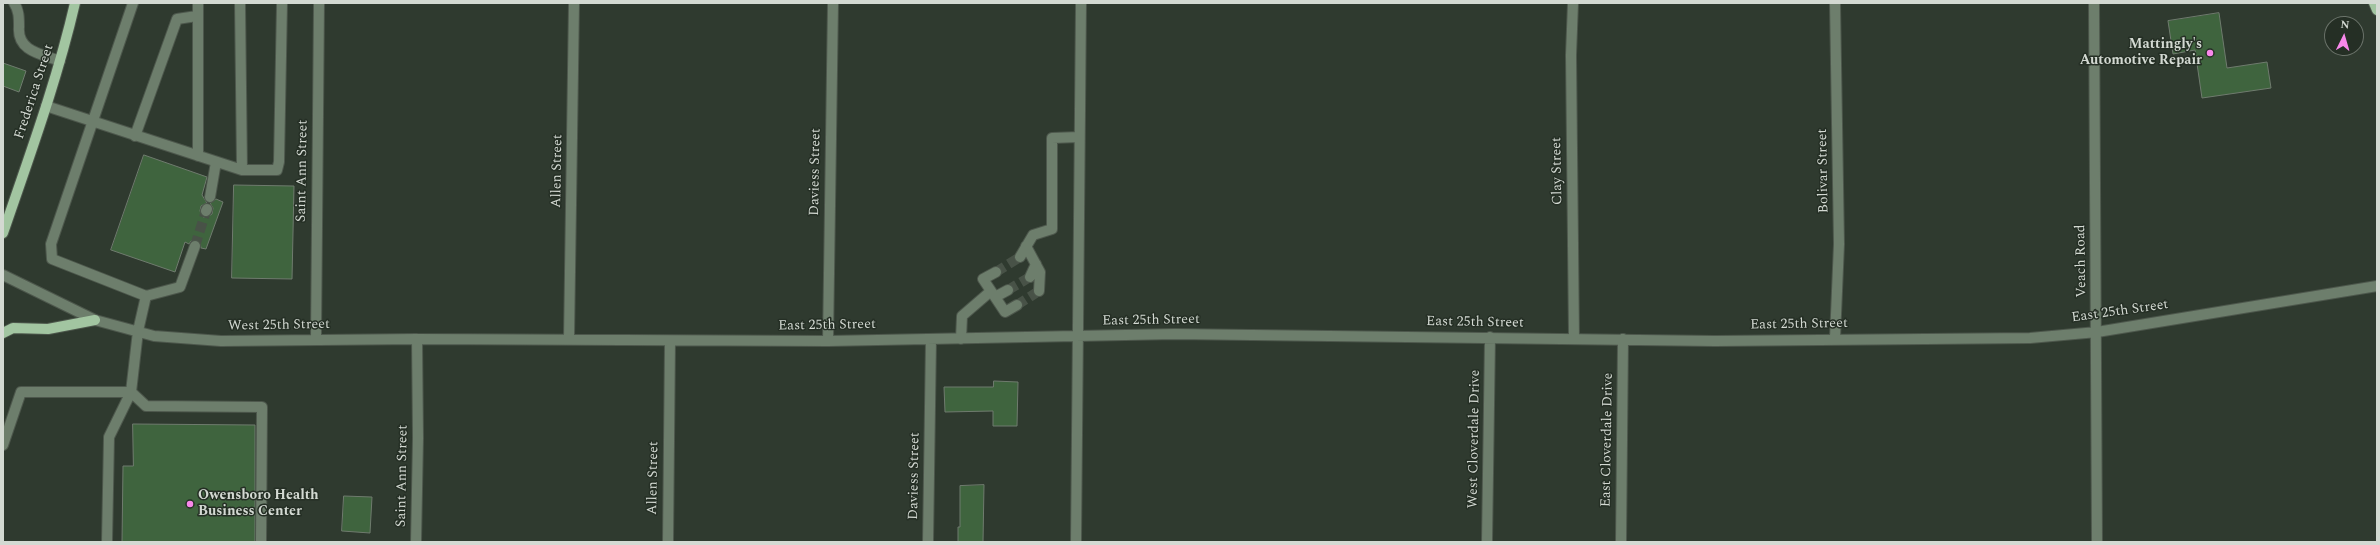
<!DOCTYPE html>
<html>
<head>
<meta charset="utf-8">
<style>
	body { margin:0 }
	#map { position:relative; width:2380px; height:545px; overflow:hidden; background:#2f3a2f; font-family:Spectral,serif }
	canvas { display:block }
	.frame { position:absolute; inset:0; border:4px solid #d3d9d2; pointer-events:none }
	.north { position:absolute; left:2324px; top:16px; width:40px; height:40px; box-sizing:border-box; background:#252f25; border:1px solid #6b736a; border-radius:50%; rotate:5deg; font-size:11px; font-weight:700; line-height:16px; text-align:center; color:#d3d9d2 }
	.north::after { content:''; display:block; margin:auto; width:14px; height:18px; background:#f888ea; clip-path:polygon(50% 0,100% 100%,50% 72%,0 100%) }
</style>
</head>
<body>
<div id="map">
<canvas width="2380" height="545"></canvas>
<div class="frame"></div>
<div class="north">N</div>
</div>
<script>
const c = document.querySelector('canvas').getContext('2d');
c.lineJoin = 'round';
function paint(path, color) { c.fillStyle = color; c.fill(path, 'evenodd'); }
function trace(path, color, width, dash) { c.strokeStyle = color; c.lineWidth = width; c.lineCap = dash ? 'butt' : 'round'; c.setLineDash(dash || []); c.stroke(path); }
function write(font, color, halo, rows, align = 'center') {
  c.font = font + ' Spectral,serif'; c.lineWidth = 3; c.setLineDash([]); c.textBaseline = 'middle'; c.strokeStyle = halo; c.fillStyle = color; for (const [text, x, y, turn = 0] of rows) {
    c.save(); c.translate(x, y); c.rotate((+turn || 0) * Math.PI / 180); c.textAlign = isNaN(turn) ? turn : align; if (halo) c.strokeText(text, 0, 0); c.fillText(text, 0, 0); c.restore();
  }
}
const building = new Path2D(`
	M2219 13 2227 68 2267 62 2271 88 2202 98 2195 50 2173 54 2168 21Z
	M3 63 26 71 19 92 3 86Z
	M144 155 207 177 202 195 207 203 201 206 200 211 203 217H207L212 214 213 208 210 203 216 199 223 202 206 249 201 248 200 242 197 240 191 241 189 244 185 242 175 272 111 250Z
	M234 185 294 186 292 279 232 278Z
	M994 381 1018 382 1017 426H993V411L945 412 944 387H993Z
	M133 424 255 425V542H122L123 466H133Z
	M984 485 983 542H958V527H960V486Z
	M344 496 372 497 370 533 342 531Z`);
const minorTunnel = new Path2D(`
	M195 246 206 211
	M996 272 1020 257
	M1008 290 1030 277
	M1017 305 1039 291`);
const minor = new Path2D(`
	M14 3C19 10 19 18 19 27 17 51 41 54 60 61
	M198 3V156
	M240 3 242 170
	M1573 3 1571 55 1574 338
	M2094 3 2097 542
	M46 106 242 170H277L279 162 282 3
	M135 136 177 19 197 16
	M210 197 216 162
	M206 211 207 209
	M1026 246 1040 272 1039 291
	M1020 257 1033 235 1052 229V138L1079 137
	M3 275 95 320 154 336 221 341 417 339 828 341 1175 334 1715 341 2030 338 2097 332 2377 286
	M1030 277 1036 264
	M991 291 1005 312 1017 305
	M146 296 180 287 195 246
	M995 297 1008 290
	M1835 338 1839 244 1835 3
	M316 339 319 3
	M569 339 574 3
	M961 339 962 316 991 291 983 279 996 272
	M828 341 833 3
	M3 445 21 392H131L138 331 146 296 52 259 51 244 133 3
	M107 542 109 437 131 392 146 406 262 407 261 542
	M416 542 418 438 417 339
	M668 542 670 341
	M928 542 931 339
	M1076 542 1081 3
	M1487 542 1490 337
	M1621 542 1623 339`);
const major = new Path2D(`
	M2374 3 2377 10
	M3 233C29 157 57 81 75 3
	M3 333 13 328 48 329 95 320`);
const markers = [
	[2210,53,4,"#f888ea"],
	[190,504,4,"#f888ea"]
];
const poiNames = [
	["Mattingly's",2202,45],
	["Automotive Repair",2202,61],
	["Owensboro Health",198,496,"left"],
	["Business Center",198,512,"left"]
];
const streetNames = [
	["Frederica Street",35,92,-72],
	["Saint Ann Street",303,171,-89],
	["Allen Street",558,171,-89],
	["Clay Street",1558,171,-91],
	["Bolivar Street",1824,171,-91],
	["Daviess Street",816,172,-89],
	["Veach Road",2082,261,-91],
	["East 25th Street",2120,312,-8],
	["East 25th Street",1151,321,-1],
	["East 25th Street",1475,323,1],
	["East 25th Street",1799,325,-1],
	["West 25th Street",279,326,-1],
	["East 25th Street",827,326,-1],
	["West Cloverdale Drive",1475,439,-89],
	["East Cloverdale Drive",1608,440,-89],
	["Saint Ann Street",403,476,-89],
	["Daviess Street",915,476,-89],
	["Allen Street",654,478,-89]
];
paint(building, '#3f643e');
trace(building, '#6f7b6e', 1);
trace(minorTunnel, '#485247', 10, [10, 5]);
trace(minor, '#4d574c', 12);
trace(major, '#4d574c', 12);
trace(minor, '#6d7e6c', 10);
trace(major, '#a2c5a1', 10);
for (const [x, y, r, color] of markers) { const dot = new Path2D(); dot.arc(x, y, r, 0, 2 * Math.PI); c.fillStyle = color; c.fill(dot); trace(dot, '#252f25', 1.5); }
write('bold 14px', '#d3d9d2', '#252f25', poiNames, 'right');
write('14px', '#d3d9d2', '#252f25', streetNames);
</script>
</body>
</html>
